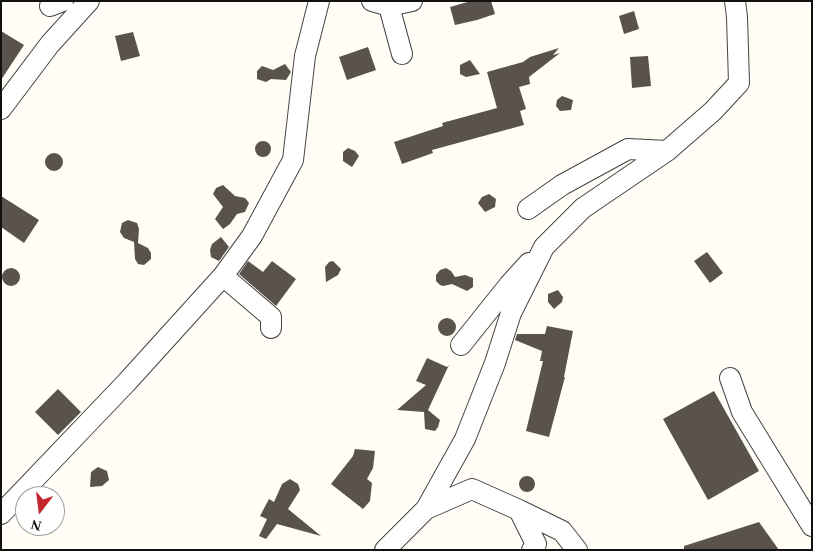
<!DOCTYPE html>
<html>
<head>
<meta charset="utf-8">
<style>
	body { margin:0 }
	#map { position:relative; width:813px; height:551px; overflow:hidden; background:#fffdf5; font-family:"Times New Roman",serif }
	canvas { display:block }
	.frame { position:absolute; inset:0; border:2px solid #111; pointer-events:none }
	.north { position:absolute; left:15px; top:486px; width:50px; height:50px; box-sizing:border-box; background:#fff; border:1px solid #a0a0a0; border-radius:50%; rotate:195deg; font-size:14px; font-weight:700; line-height:20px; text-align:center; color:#111 }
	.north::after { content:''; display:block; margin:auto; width:18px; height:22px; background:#c4262e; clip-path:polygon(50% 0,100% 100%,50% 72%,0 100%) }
</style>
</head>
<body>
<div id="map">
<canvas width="813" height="551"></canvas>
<div class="frame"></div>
<div class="north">N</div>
</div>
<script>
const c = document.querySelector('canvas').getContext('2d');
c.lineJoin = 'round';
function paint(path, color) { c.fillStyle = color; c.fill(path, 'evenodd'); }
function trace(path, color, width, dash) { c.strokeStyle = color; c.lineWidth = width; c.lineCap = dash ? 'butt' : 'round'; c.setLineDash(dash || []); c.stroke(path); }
const building = new Path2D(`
	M471 1H491L495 14 477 20 455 25 450 7Z
	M634 11 639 29 624 34 619 16Z
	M1 31 24 45 1 80Z
	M133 32 140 56 121 61 115 36Z
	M368 47 376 70 347 80 339 57Z
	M559 48 553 55 560 53 529 77 530 84 519 87 526 109 520 111 524 125 432 150 433 153 402 164 394 142 443 126 442 123 497 108 487 72 523 62 530 57Z
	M648 56 651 86 632 88 630 57Z
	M470 60 480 74 466 77 460 74V65Z
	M285 64 291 72 286 80 271 79 266 82 257 79V71L262 66 273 70Z
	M562 96 573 100 571 110 560 111 556 106 557 100Z
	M255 149a8 8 0 1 1 16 0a8 8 0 1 1-16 0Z
	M348 148 355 151 359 156 352 167 343 161V152Z
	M45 162a9 9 0 1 1 18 0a9 9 0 1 1-18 0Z
	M223 185 235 196 245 198 249 203 245 212 237 214 230 224 223 229 215 219 223 207 213 194 216 188Z
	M489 194 496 199 495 207 485 212 478 203 482 197Z
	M1 196 39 220 24 243 1 227Z
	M128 220 137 223 139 229 138 243 148 248 151 253V259L144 265 138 264 135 259 134 242 124 238 120 232 122 223Z
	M221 237 229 247 219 261 211 257 210 250 212 244Z
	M707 252 723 273 710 283 694 261Z
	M248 261 263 272 272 261 296 279 276 306 239 274Z
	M333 261 341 269 338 275 326 282 325 267 329 262Z
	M446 268 451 271 455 277 465 275 473 278V287L467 291 452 284 443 286 440 285 436 281V275L440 270Z
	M2 277a9 9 0 1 1 18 0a9 9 0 1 1-18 0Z
	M558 290 563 297 562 302 554 309 548 302V294Z
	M438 327a9 9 0 1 1 18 0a9 9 0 1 1-18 0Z
	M547 326 573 331 564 377H565L549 437 526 431 543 361H540L542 351 515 340 517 334H545Z
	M427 358 447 367 449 365 428 410 440 420 438 427 435 431 425 429 424 412 397 410 426 385 416 381Z
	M58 389 81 412 58 435 35 412Z
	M714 391 759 471 708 500 663 419Z
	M355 449 375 451 373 468 367 479 372 483 370 501 363 509 331 484 353 456Z
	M98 467 107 471 109 480 102 486 90 487 91 472Z
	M519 484a8 8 0 1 1 16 0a8 8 0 1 1-16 0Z
	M290 479 298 484 300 490 288 509 321 536 277 524 266 539 259 536 267 519 260 516 269 499 274 502 282 484Z
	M759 522 779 550H684V546Z`);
const street = new Path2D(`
	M372 1 389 6 412 1
	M50 6 63 1
	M389 6 402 54
	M1 109 50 44 89 1
	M528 209 562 185 628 149 667 151
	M223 276 271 317V328
	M461 345 509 285 529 263
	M730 378 742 412 812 526
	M426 509 472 489 519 510 536 544 532 550
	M519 510 562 531 577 550
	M1 514 127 382 223 276 252 236 293 160 305 56 319 1
	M385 550 426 509 465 439 495 363 511 313 544 247 583 208 667 151 713 111 739 83 737 17 735 1`);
paint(building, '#5a524d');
trace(street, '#444', 22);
trace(street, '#fff', 20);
</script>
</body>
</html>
